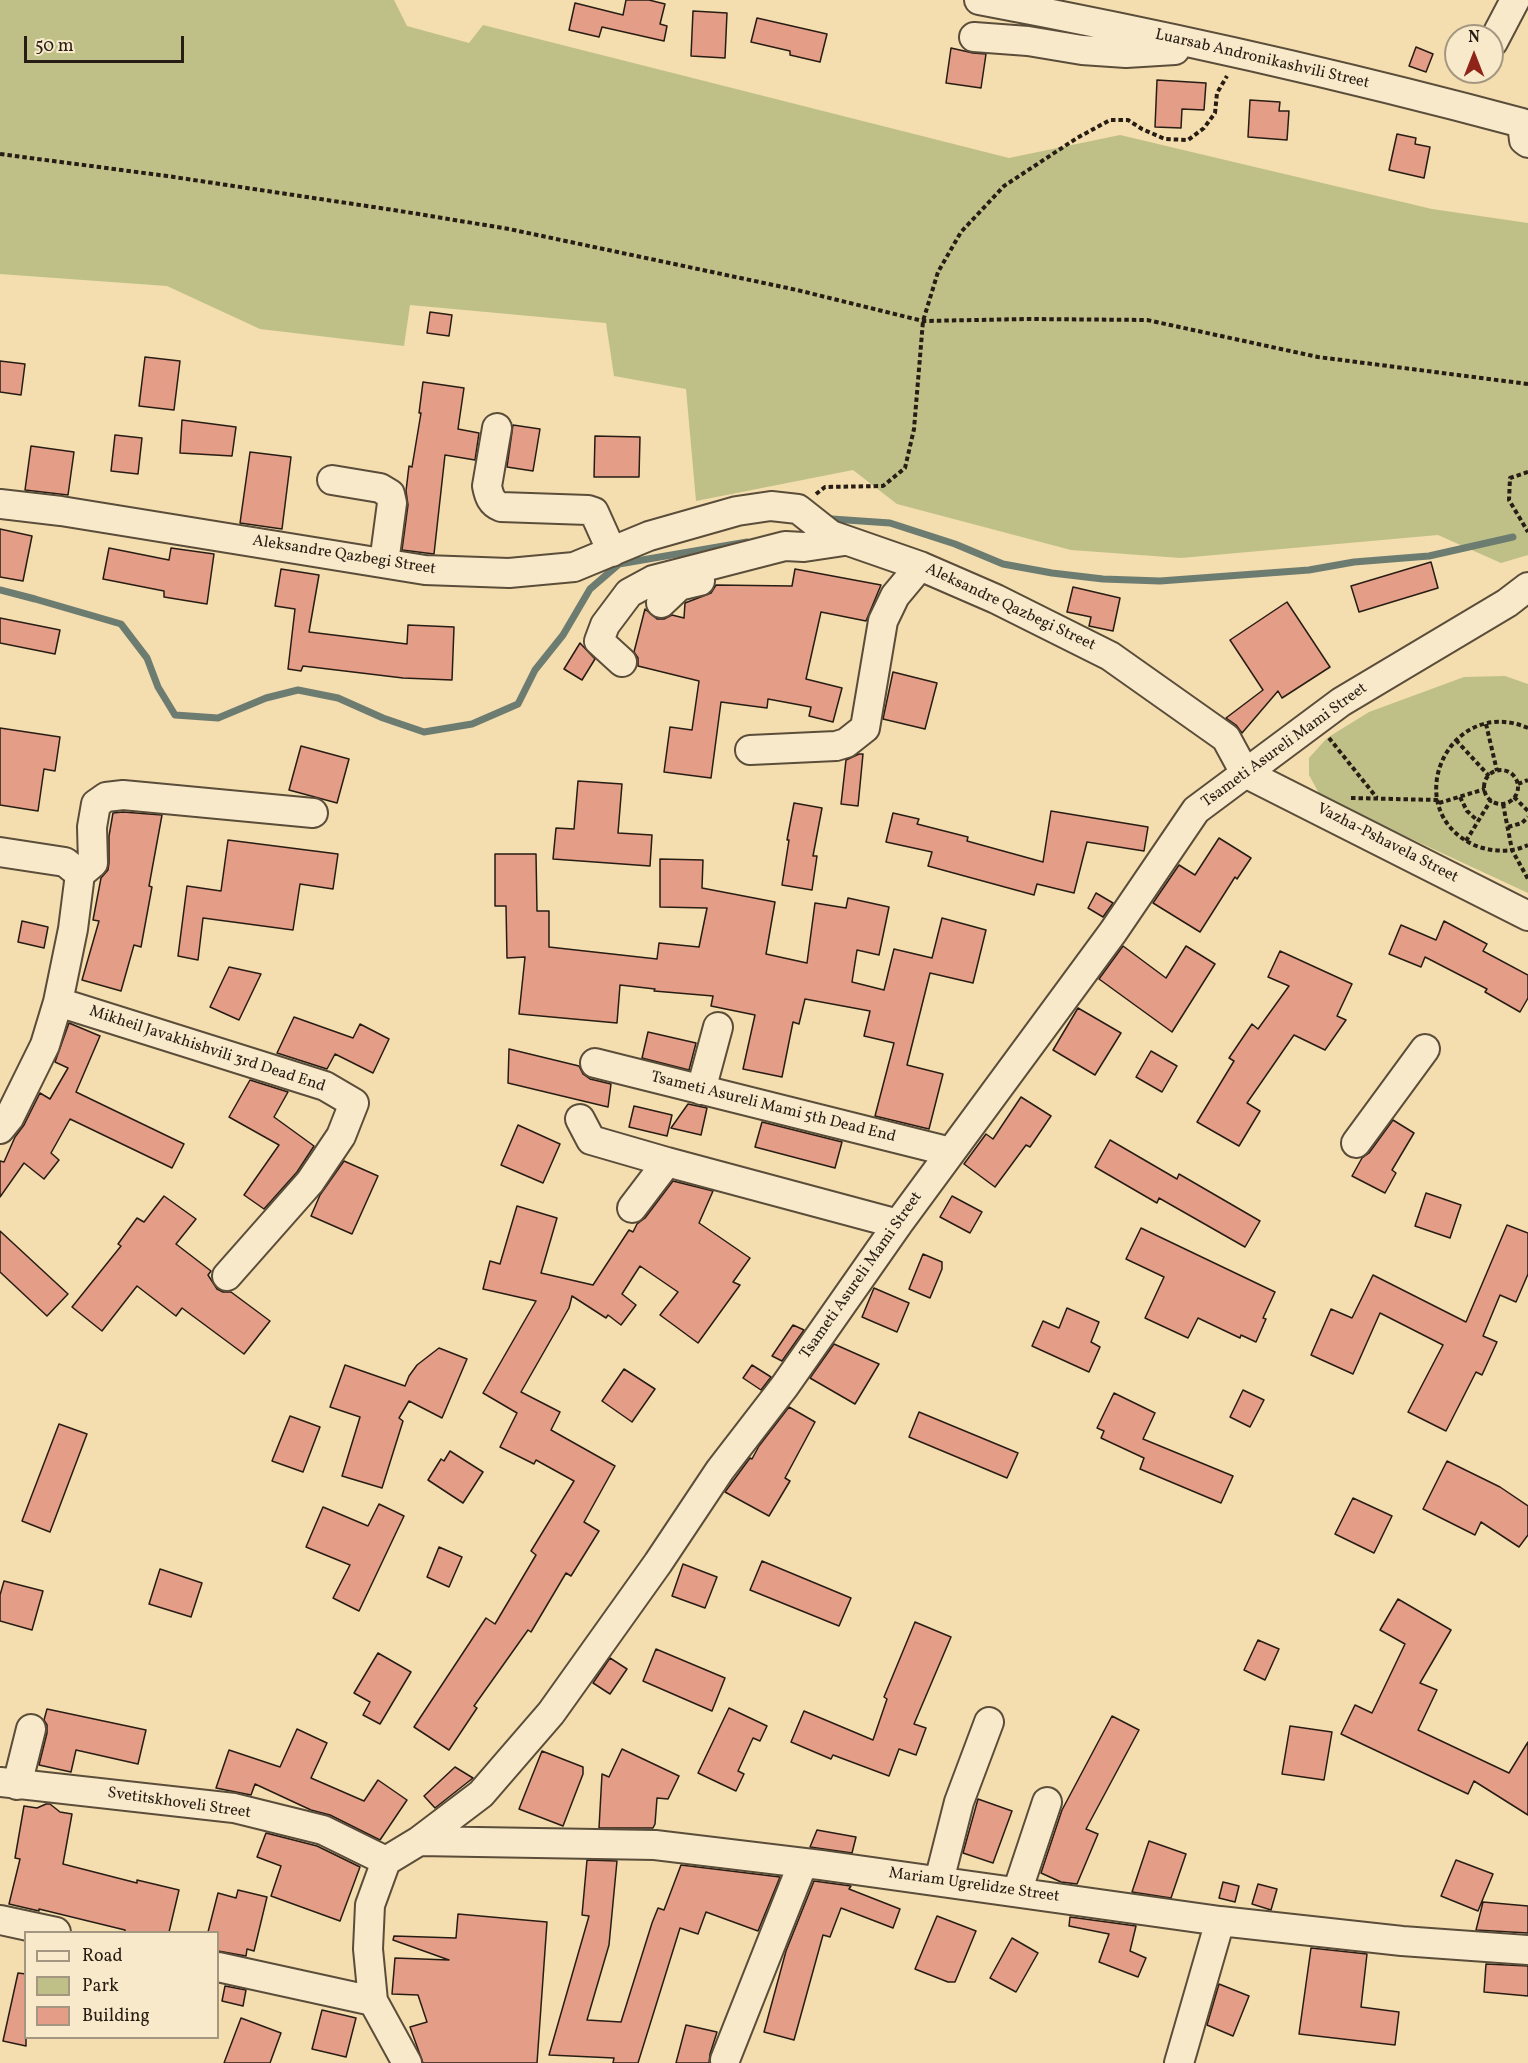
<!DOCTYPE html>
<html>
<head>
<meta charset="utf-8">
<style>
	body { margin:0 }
	#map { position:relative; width:1528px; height:2063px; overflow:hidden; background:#f4ddae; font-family:Vollkorn,serif }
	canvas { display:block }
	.legend { position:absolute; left:24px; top:1931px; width:195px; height:108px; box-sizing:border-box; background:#f8e9ca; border:2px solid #a49781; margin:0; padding:8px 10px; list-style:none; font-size:18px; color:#271d14 }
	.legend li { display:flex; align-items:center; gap:12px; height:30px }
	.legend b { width:30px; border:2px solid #a49781 }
	.north { position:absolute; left:1444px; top:24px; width:60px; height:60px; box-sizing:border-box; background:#f8e9ca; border:2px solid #a49781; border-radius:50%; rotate:0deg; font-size:16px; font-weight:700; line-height:24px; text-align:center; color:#271d14 }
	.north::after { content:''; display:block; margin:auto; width:21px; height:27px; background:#8f2418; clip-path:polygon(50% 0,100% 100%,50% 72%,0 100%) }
	.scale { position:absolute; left:24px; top:36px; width:160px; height:27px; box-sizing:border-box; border:3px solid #271d14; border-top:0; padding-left:8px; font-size:18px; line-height:21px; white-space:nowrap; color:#271d14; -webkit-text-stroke:4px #f8e9ca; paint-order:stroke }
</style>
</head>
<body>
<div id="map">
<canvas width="1528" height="2063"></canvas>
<ul class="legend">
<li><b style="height:8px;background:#f8e9ca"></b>Road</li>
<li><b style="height:16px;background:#bec088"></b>Park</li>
<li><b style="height:16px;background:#e49d86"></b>Building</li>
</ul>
<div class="north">N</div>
<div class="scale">50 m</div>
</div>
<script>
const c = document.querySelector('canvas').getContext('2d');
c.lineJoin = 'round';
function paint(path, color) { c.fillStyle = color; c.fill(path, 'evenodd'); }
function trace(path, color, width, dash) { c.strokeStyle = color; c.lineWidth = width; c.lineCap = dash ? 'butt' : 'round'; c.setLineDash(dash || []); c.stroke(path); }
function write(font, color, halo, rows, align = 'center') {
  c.font = font + ' Vollkorn,serif'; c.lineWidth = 4.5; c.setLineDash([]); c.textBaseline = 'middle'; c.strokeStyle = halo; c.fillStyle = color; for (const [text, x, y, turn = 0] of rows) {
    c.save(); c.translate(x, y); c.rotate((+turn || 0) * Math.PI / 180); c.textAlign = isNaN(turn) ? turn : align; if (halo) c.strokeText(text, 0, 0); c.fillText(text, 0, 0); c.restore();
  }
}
const green = new Path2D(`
	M0 0H394L407 26 469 43 483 25 1009 158 1120 135 1432 209 1528 223V555L1501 563 1438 535 1181 558 1071 550 897 504 853 470 696 501 686 389 614 376 606 323 410 305 404 346 260 329 167 286 0 274Z
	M1505 676 1528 684V893L1321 797 1309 775V758L1327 738 1369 712 1464 677Z`);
const stream = new Path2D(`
	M832 519 890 523 955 544 1003 564 1052 573 1103 579 1160 581 1309 570 1354 562 1429 556 1513 537
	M0 590 35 599 121 624 147 658 158 687 175 715 218 718 266 698 298 690 338 698 383 718 424 732 472 724 518 704 535 670 563 635 590 589 619 564 747 542`);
const building = new Path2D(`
	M626 0H649L665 4 660 24 667 26 664 41 602 27 599 37 569 30 575 3 623 15Z
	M693 11 727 13 725 58 691 56Z
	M757 18 827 34 820 62 790 55V51L751 42Z
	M1416 47 1433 54 1426 72 1409 66Z
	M951 48 973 53 986 54 981 88 946 83Z
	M1157 80 1206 83 1204 110 1182 109 1181 128 1155 127Z
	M1250 100 1280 102 1279 111H1289L1287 140 1248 137Z
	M1397 134 1416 138 1415 144 1430 147 1424 178 1389 170Z
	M430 312 452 315 449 336 427 333Z
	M145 357 180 361 174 410 139 406Z
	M0 361 25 364 21 395 0 392Z
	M423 382 464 388 458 429 479 433 475 460 445 455 434 554 402 550 408 505 406 491 409 466 412 467 421 413H419Z
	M182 420 236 427 232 456 180 453Z
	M513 425 540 429 533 471 507 467Z
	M115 435 142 438 138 474 111 471Z
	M595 436 640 437 639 477H594Z
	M31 446 74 452 68 495 25 490Z
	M250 452 291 457 282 529 240 523Z
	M0 529 32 536 23 581 0 577Z
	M109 548 169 560 171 548 214 554 207 604 164 597V591L103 579Z
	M1431 562 1438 588 1359 612 1351 586Z
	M281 569 319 575 309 632 407 644 408 625 454 627 452 680 403 678 303 666 301 671 288 669 295 609 275 606Z
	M795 569 881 585 866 621 821 612 806 679 842 688 833 722 809 716 811 707 768 699 767 708 721 702 711 778 664 772 670 727 692 730 699 681 638 666V658L634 652 645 609 657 619H664L672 615 684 618 685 603 711 593 716 585 792 586Z
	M1073 587 1120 598 1113 631 1089 626 1091 617 1067 612Z
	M1287 602 1330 667 1282 698 1278 691 1242 733 1236 725 1226 718 1263 690 1230 640Z
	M0 618 60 630 55 654 0 643Z
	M580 643 595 659 582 680 564 669Z
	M893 672 937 683 925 729 883 719Z
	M0 728 60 737 55 771 44 769 38 811 0 805Z
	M301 746 349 759 337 803 289 790Z
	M859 754H863L858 806 841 804 846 760Z
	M578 781 622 784 618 833 652 835 650 866 553 859 556 828 574 829Z
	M794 803 822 808 813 856H817L812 890 782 885 789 840H787Z
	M1051 811 1148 827 1144 851 1087 842 1074 893 1037 884 1034 895 928 866 932 852 886 842 893 813 919 819 917 824 968 837 967 841 1043 862Z
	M123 812 162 815 149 886 152 887 141 947 134 945 121 991 82 980 99 921 93 920 101 878 108 870 109 863V836L113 813Z
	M1219 838 1251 858 1237 879 1235 877 1200 932 1153 903 1179 865 1195 875Z
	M228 840 338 854 333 889 300 884 293 930 203 918 198 960 178 956 187 886 221 891Z
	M495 854H536L537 911H549V947L657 959 659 943 699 947 707 908 660 907V859L703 860 702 888 775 902 766 954 807 963 815 903 846 908 848 898 889 907 879 955 857 950 852 982 884 990 894 949 932 958 942 918 986 930 973 983 930 973 907 1065 943 1074 929 1129 875 1116 894 1043 864 1036 870 1011 805 999 799 1024 793 1022 782 1077 743 1069 755 1015 711 1006 713 996 654 991 655 989 620 985 617 1023 519 1014 525 957 507 958 506 906H495Z
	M1096 893 1113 903 1103 917 1088 908Z
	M22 921 48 927 44 948 18 942Z
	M1444 921 1487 944 1483 951 1528 975V998L1520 1012 1485 992 1487 989 1425 957 1421 967 1389 954 1401 925 1436 940Z
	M1123 946 1166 978 1186 946 1215 964 1172 1032 1099 979Z
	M1280 951 1352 984 1337 1016 1346 1020 1325 1050 1294 1035 1247 1103 1260 1111 1239 1146 1197 1122 1234 1061 1229 1058 1252 1024 1258 1029 1289 986 1268 977Z
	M229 967 261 974 239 1020 210 1007Z
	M1078 1008 1121 1033 1095 1075 1053 1050Z
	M294 1017 353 1038 360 1024 389 1039 373 1073 335 1054 327 1069 277 1053Z
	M69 1023 100 1036 76 1092 184 1144 172 1168 70 1119 51 1153 59 1160 44 1179 24 1163 0 1197V1161L4 1162 15 1137 24 1125 40 1093 50 1099 68 1068 55 1062Z
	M648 1032 696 1043 689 1070 642 1058Z
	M509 1049 579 1066 583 1074 590 1079 611 1084 608 1107 508 1083Z
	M1151 1051 1177 1066 1162 1092 1136 1077Z
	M250 1080 288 1092 274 1117 314 1146 297 1172 264 1209 244 1195 279 1145 229 1117Z
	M1021 1097 1051 1116 1030 1147 1026 1145 995 1187 964 1164 986 1134 993 1139Z
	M688 1104 707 1108 701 1135 671 1128Z
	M634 1106 672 1115 667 1136 629 1127Z
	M1393 1120 1414 1133 1392 1170 1396 1173 1385 1193 1352 1176 1362 1158 1369 1153Z
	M762 1122 842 1142 835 1168 755 1147Z
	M518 1125 560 1144 543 1183 501 1165Z
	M1110 1140 1177 1179 1179 1174 1260 1221 1245 1247 1159 1198 1157 1203 1095 1167Z
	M344 1161 378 1176 352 1234 311 1216 320 1195Z
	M673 1181 713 1191 699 1223 750 1258 733 1282 740 1285 698 1343 660 1315 678 1292 640 1266 622 1294 636 1305 621 1325 608 1315 606 1318 572 1296 569 1308 521 1392 560 1412 551 1430 615 1466 584 1522 599 1531 571 1576 566 1573 531 1632 528 1630 474 1706 477 1708 449 1750 414 1727 486 1618 495 1624 536 1555 531 1551 574 1481 536 1460 534 1464 500 1447 517 1413 483 1393 536 1301 483 1289 490 1261 500 1264 517 1206 557 1218 541 1273 593 1285 629 1230 633 1232 637 1224 645 1218Z
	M1426 1193 1461 1205 1450 1238 1415 1226Z
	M164 1196 196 1219 176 1244 211 1271 208 1275 217 1289 223 1292H231L270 1321 244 1354 182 1308 176 1316 137 1286 102 1331 72 1307 121 1246 118 1244 137 1218 144 1222Z
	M952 1196 982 1212 970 1233 940 1217Z
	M1507 1225 1528 1233V1274L1516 1302 1500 1295 1483 1336 1497 1342 1482 1375 1476 1372 1446 1431 1408 1412 1443 1345 1380 1313 1353 1374 1311 1355 1331 1309 1352 1318 1373 1275 1466 1322Z
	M1141 1228 1275 1292 1263 1318 1266 1319 1256 1342 1241 1335 1240 1338 1198 1318 1188 1338 1145 1318 1164 1277 1126 1259Z
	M0 1231 68 1294 47 1316 0 1272Z
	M923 1254 942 1262V1269L930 1298 909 1289Z
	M874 1288 909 1303 897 1332 862 1317Z
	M1067 1308 1099 1322 1091 1342 1100 1347 1089 1372 1032 1346 1043 1321 1059 1328Z
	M793 1325 804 1330 782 1361 772 1356Z
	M834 1344 879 1364 855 1404 810 1378Z
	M439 1348 467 1359 442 1418 409 1401 399 1418 403 1421 382 1488 342 1476 360 1417 330 1407 345 1365 405 1386 409 1376 417 1365Z
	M752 1365 771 1377 761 1390 743 1378Z
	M624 1369 655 1389 632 1422 602 1401Z
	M1243 1390 1264 1400 1250 1427 1230 1417Z
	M1114 1393 1155 1413 1143 1439 1233 1476 1221 1503 1140 1469 1144 1458 1101 1438 1104 1431 1097 1428Z
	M789 1407 815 1422 785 1478 790 1481 769 1516 725 1492 750 1458 752 1459 759 1446Z
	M919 1412 1018 1453 1007 1478 909 1437Z
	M290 1416 320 1427 303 1472 272 1461Z
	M59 1424 87 1434 50 1532 22 1521Z
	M450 1451 483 1472 463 1503 428 1480 441 1459 444 1461Z
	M1447 1461 1500 1487 1528 1506V1535L1519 1547 1481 1522 1475 1535 1423 1509Z
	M1353 1498 1392 1516 1374 1553 1335 1534Z
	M379 1504 404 1516 359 1611 333 1598 350 1565 306 1547 323 1507 368 1526Z
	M439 1547 462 1557 449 1587 427 1577Z
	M762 1561 851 1598 839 1626 750 1590Z
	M683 1564 717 1577 705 1608 672 1596Z
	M160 1569 202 1583 191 1617 149 1604Z
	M4 1581 43 1591 32 1630 0 1621V1595Z
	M1398 1599 1451 1630 1420 1683 1437 1690 1418 1730 1509 1773 1528 1742V1815L1474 1781 1468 1794 1341 1734 1355 1705 1372 1713 1405 1644 1380 1630Z
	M915 1622 951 1637 914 1724 926 1728 916 1755 899 1749 889 1776 833 1755 831 1759 791 1742 804 1711 873 1740 887 1699 884 1697Z
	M1258 1640 1279 1649 1265 1680 1244 1670Z
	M656 1649 725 1678 712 1711 643 1681Z
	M378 1653 411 1672 380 1724 363 1715 370 1702 354 1693Z
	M610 1658 627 1669 610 1694 593 1683Z
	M729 1708 767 1726 760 1741 753 1738 738 1771 744 1774 736 1791 698 1773Z
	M47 1709 146 1730 138 1764 76 1750 71 1772 39 1765 47 1733V1725L44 1720Z
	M1112 1716 1139 1730 1086 1829 1098 1834 1077 1884 1061 1882 1041 1873 1062 1810Z
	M1290 1726 1332 1732 1324 1780 1282 1774Z
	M297 1729 327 1743 311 1778 364 1801 378 1780 407 1800 380 1840 330 1815 311 1810 255 1784 251 1795 216 1788 229 1750 280 1767Z
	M622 1749 679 1776 668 1799 657 1798 655 1824 653 1828H599L602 1774 609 1777Z
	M542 1751 583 1767V1774L563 1826 519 1809Z
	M455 1767 473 1778 435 1808 424 1796Z
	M978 1799 1012 1811 993 1863 963 1853Z
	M46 1804H50L60 1812 72 1814 63 1864 137 1883V1880L179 1890 169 1932H125V1930L39 1909V1911L9 1904 20 1859 15 1858 24 1806 37 1808Z
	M817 1830 856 1837 852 1853 810 1847Z
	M266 1833 317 1846 360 1867 340 1921 271 1896 281 1866 257 1857Z
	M1149 1841 1186 1854 1171 1898 1132 1892Z
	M587 1860 617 1861 609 1945 587 2020 621 2022 652 1923 658 1908 664 1910 681 1865 780 1877 758 1931 706 1912 698 1934 680 1928 638 2063H613L614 2058 549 2055 589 1916 582 1915Z
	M1456 1860 1493 1874 1478 1911 1441 1896Z
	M814 1881 851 1886 849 1889 900 1909 893 1928 841 1908 830 1937 823 1935 794 2040 764 2032 786 1951Z
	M1223 1882 1239 1886 1235 1902 1219 1898Z
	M1258 1884 1277 1889 1271 1910 1252 1904Z
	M238 1890 267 1897 254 1951 247 1949 246 1956 218 1951V1932H208L218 1893 236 1898Z
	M1483 1902 1528 1906V1933L1476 1930Z
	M458 1914 547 1922 537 2063H423L410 2027 427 2022 418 1995 392 1994 395 1958 449 1960 393 1940 394 1936 456 1938Z
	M937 1916 976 1931 955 1982H948L915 1969Z
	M1070 1917 1136 1926 1130 1951 1146 1958 1138 1977 1099 1962 1109 1934 1069 1926Z
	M1012 1938 1038 1953 1016 1992 990 1978Z
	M1311 1948 1367 1954 1361 2007 1399 2012 1395 2045 1299 2034Z
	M1486 1964 1528 1966V1996L1484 1992Z
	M18 1973 26 1974V2046L3 2041Z
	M1219 1984 1249 1996 1233 2036 1207 2025Z
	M225 1986 246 1990 243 2006 222 2001Z
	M322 2010 356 2018 346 2057 312 2049Z
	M241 2018 281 2033 270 2063H224Z
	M686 2025 717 2032 710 2054 709 2063H676Z`);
const path = new Path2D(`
	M0 154 167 176 400 211 509 229 797 290 923 321 1028 319 1147 320 1318 357 1528 384
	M1528 472 1510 478 1509 500 1528 532
	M816 494 825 487 883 486 905 468 914 429 923 321 938 272 961 232 1004 186 1077 138 1110 120H1128L1142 129 1165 139 1188 140 1204 128 1215 113 1217 93 1227 76
	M1486 724 1497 771
	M1528 728C1449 694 1397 809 1474 845 1491 852 1512 853 1528 845
	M1329 738 1377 798
	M1456 740 1489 776
	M1484 787a17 17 0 1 1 34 0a17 17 0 1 1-34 0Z
	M1518 784 1528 780
	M1460 797 1467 811 1478 821
	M1514 797 1528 811
	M1351 798 1438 800
	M1439 803 1485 789
	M1503 804 1512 850 1528 879
	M1508 827 1522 823 1528 817
	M1466 841 1491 800`);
const minor = new Path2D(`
	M979 0C1161 34 1343 75 1522 123L1524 140 1528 143
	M974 37 1028 41 1082 50 1126 53 1175 50
	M1493 42 1515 0
	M497 428 487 486C489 496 491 503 501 507L588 510 594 512 612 552
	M332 480 380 488 390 494 392 503 384 563
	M0 504 61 511 425 570 509 573 574 567 649 536 737 511 771 506 798 509 831 535 920 566 996 599 1110 656 1226 738 1245 773
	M661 603 679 586 700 581
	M622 662 599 641 605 625 629 593 653 580 785 546 804 547 844 541
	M750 750 836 746 846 743 865 728 883 621 895 596 920 566
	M1245 773 1528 916
	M0 852 65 862 80 874 73 929 58 1002 45 1045 9 1118 0 1129
	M80 874 93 863 92 827 96 804 106 797 123 795 313 813
	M58 1002 325 1086 354 1103 341 1136 310 1182 227 1276
	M595 1063 951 1152
	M701 1090 718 1027
	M580 1119 591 1140 667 1162
	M1356 1143 1425 1049
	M632 1208 667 1162 898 1224
	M0 1782 234 1808 323 1830 386 1861
	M17 1785 31 1729
	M419 1841 655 1845 821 1865 1220 1921 1402 1941 1528 1950
	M939 1881 959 1802 989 1722
	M1017 1892 1047 1802
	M0 1920 56 1932
	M218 1967 373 2001
	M725 2060 803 1863
	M407 2063 373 2001 368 1949 370 1905 386 1861 419 1841 481 1794 551 1713 658 1563 720 1470 784 1387 898 1224 1113 932 1196 810 1341 702 1507 603 1528 587
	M1179 2063 1220 1921`);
const streetNames = [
	["Luarsab Andronikashvili Street",1262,60,13],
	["Aleksandre Qazbegi Street",344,556,9],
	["Aleksandre Qazbegi Street",1010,608,25],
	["Tsameti Asureli Mami Street",1285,746,-36],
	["Vazha-Pshavela Street",1387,844,27],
	["Mikheil Javakhishvili 3rd Dead End",207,1050,18],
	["Tsameti Asureli Mami 5th Dead End",773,1108,14],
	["Tsameti Asureli Mami Street",862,1276,-55],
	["Svetitskhoveli Street",179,1804,8],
	["Mariam Ugrelidze Street",974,1886,8]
];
paint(green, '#bec088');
trace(stream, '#6d7c70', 7);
paint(building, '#e49d86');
trace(building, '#271d14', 1.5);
trace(minor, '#5a4d3a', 32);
trace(path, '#271d14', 4, [4.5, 3]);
trace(minor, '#f8e9ca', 28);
write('16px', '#271d14', '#f8e9ca', streetNames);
</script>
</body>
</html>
